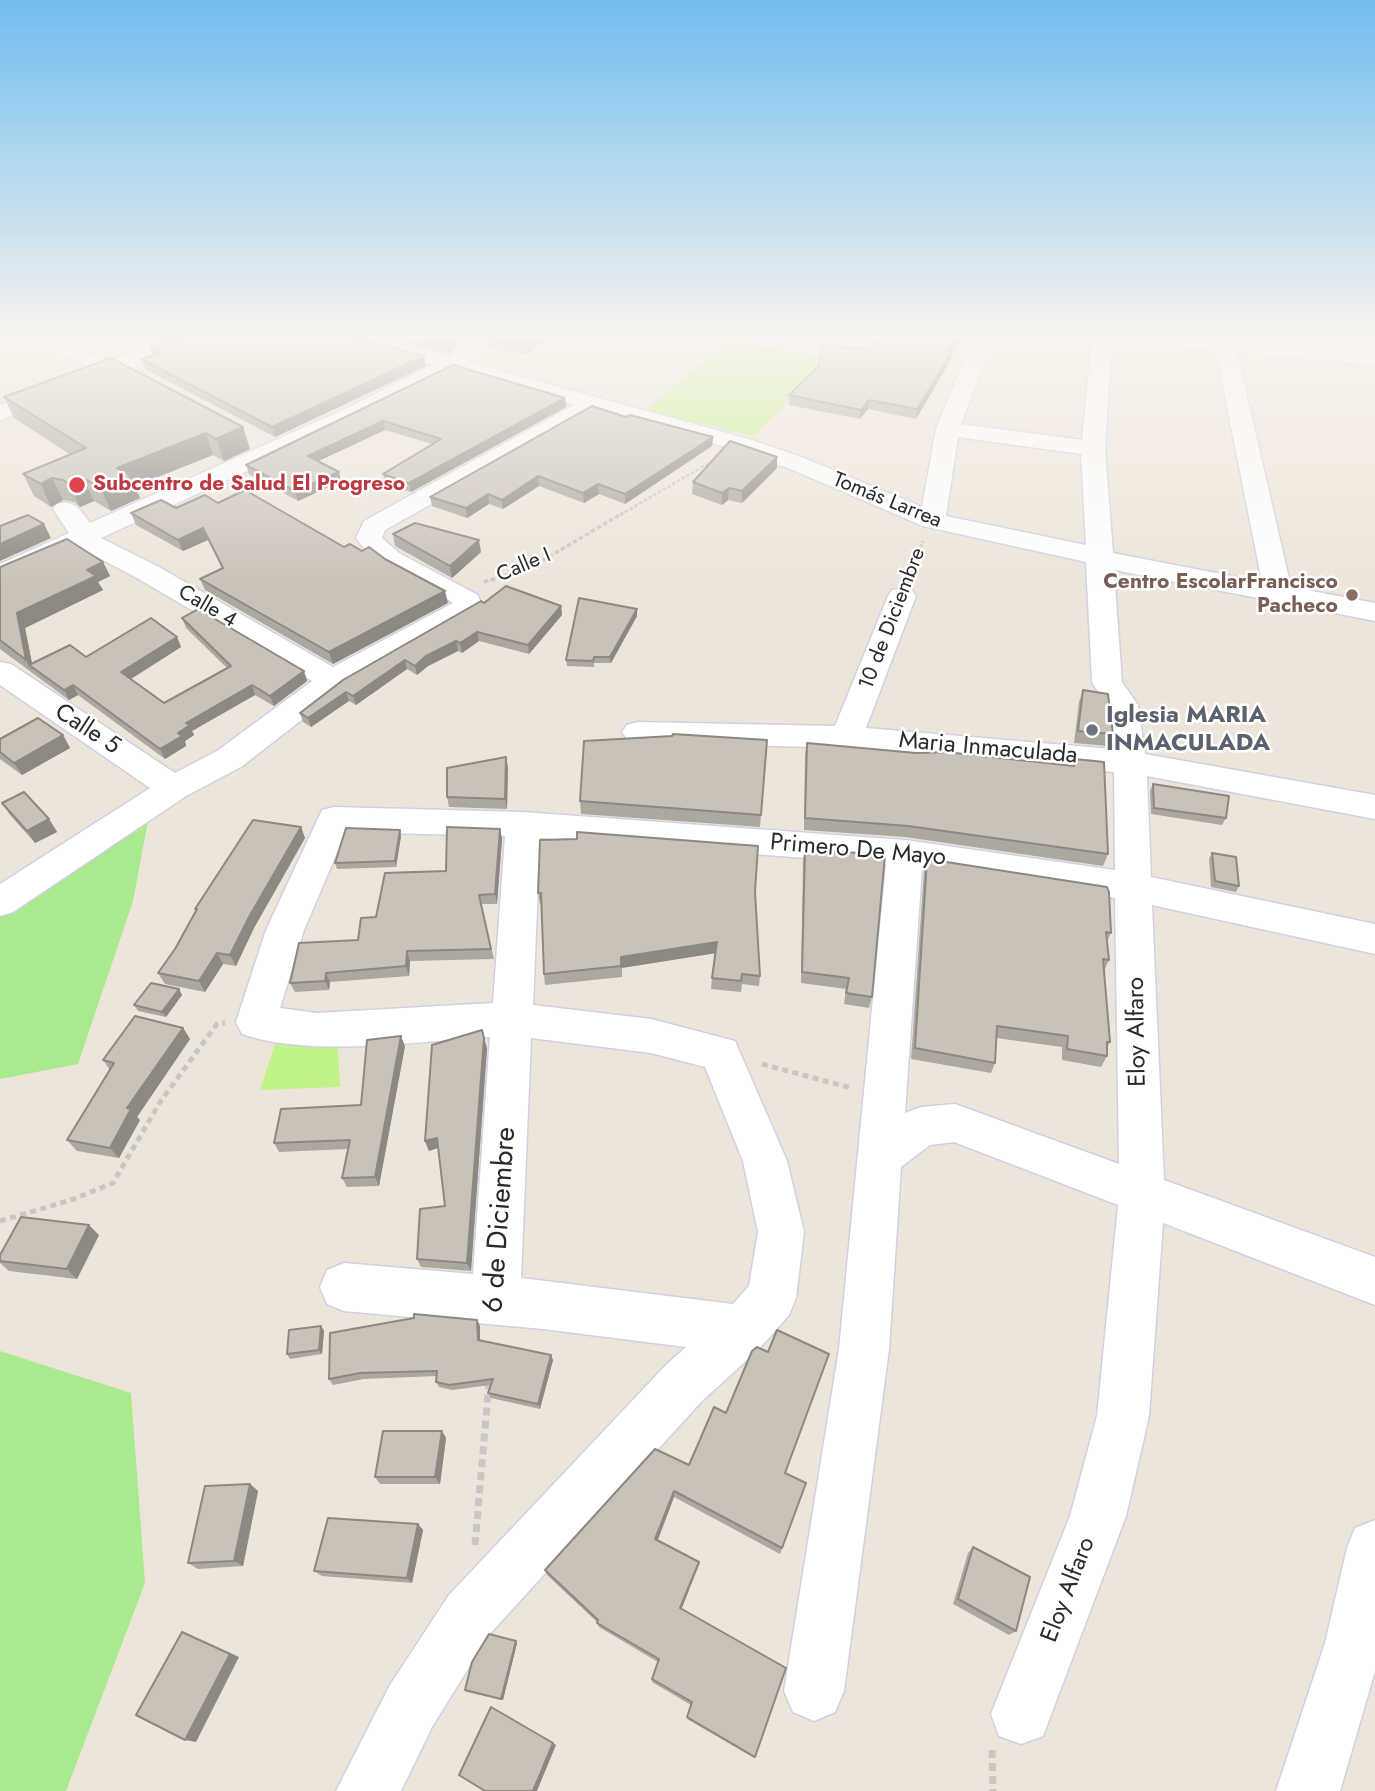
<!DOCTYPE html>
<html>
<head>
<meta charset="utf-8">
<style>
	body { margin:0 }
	canvas { display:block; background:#ede5d9 }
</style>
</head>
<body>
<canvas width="1375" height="1791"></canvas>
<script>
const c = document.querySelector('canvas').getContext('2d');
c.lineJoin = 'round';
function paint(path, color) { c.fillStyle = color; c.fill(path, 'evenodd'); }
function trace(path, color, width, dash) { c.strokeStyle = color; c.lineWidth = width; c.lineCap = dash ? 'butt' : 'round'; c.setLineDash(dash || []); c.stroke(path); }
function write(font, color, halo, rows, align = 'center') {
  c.font = font + ' Jost,sans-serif'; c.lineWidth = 5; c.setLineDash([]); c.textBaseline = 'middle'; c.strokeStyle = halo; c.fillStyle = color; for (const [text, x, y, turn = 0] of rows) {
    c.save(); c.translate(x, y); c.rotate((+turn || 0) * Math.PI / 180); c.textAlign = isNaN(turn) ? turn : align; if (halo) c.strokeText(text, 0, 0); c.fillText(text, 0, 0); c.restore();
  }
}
const green = new Path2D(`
	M153 794 133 901 78 1064 0 1079V891Z
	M0 1351 131 1393 145 1583 66 1791H0Z`);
const pitch = new Path2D(`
	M730 339 830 360 754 436 646 411Z
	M278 1035 338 1048 340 1087 260 1090Z`);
const pathFar3 = new Path2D(`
	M620 515 714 460`);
const pathFar2 = new Path2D(`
	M910 575 923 541
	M484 582 530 568 623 513`);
const pathFar1 = new Path2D(`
	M762 1064 851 1088
	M0 1221 74 1199 113 1183 160 1102 217 1024 225 1023`);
const path = new Path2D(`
	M475 1545 489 1382
	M992 1750 993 1791`);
const minor = new Path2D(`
	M13 338C56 338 72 345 111 362L156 338H182L134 367 153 380 150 385H134L118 375 0 420V405L94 370 62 355 16 342Z
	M347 338H382L449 357 472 338H495L468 362 749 439 804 458 922 507 936 429 973 338H993L961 424 1082 440 1092 338H1112L1105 449 1113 553 1262 582 1216 351 1144 344 1134 338H1217L1375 353V365L1237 353 1291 587 1375 603V621L1114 570 1122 682 1138 705 1145 754 1375 795V819L1147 776 1151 877 1375 924V954L1152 905 1164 1180 1375 1257V1305L1163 1223 1149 1416 1126 1516 1043 1736 1021 1744 999 1736 991 1714 1070 1516 1097 1416 1118 1205 954 1142 930 1145 901 1167 889 1349 844 1691 835 1712 814 1721 793 1712 784 1691 839 1349 886 864 540 838 533 1005 651 1019 735 1041 787 1161 804 1232 796 1298 789 1315 760 1348 701 1402 489 1635 432 1727 401 1791H336L390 1685 449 1595 665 1366 686 1347 543 1329 344 1311 327 1304 320 1287 327 1270 344 1263 473 1274 490 1037C417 1041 311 1058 242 1034L236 1022 266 930 322 810 334 807 523 812 905 840 1115 870 1114 772 847 748 638 742 627 739 622 732 627 725 638 722 835 726 888 596 892 590 902 588 912 590 916 596 866 728 1112 749 1106 705 1092 682 1086 562 923 526 788 468 733 449 596 411 385 530 382 538 399 553 478 595 482 606 478 612 344 687 241 767 186 796 13 912 0 916V884L150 788 0 685V662L11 664 175 773 217 751 312 681 137 578 80 548 0 582V564L69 533 53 509 57 504C75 499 80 510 90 523L347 408 433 365 350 342ZM454 371 574 405 364 521 356 538C382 576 418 578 453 603L333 667 157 566 101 538 363 418ZM958 437 1081 454 1086 545 946 516ZM346 832 505 836 493 1003 317 1013 280 1008 304 930ZM922 868 1115 898 1119 1164 955 1104 921 1107 905 1113ZM531 1038 651 1053 705 1067 743 1161 758 1232 749 1286 733 1304 521 1278Z
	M761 338H783C777 347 772 349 762 346L759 342Z
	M1375 1520V1671L1340 1791H1276L1325 1643 1347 1548 1355 1528Z`);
const wall = new Path2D(`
	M393 339H468L463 342 457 341 455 348 448 354Z
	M487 339H546L525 355 489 347Z
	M959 340 951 352H952L950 361 916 419 868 409 860 419 789 405V395L871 349Z
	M150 348 424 356 426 366 275 437 145 369 141 359 153 355Z
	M111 358 250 449 224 461 213 455 135 486 140 498 111 511 94 501 80 507 74 502 63 500 51 507 34 496 23 474 71 455 14 418 4 397Z
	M453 365 565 398 566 407 411 492 385 483 383 474 432 444 385 430 318 461 341 481 298 501 249 474 246 465Z
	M626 417 713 437 712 446 625 504 599 494 584 503 539 486 503 509 489 504 467 518 432 506 430 497Z
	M777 468 742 503 728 500 722 505 692 494 693 482Z
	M218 503 344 547 448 603 333 664 205 590 200 579 222 568 208 540 183 551 136 525 131 513Z
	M393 534 481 552 452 578 395 546Z
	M103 562 110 576 98 582 103 590 25 628 32 664 86 657 177 637 181 647 131 679 164 703 227 668 186 628 182 618 304 671 307 681 274 706 255 695 192 731 194 735 185 741 186 746 165 759 78 695 69 700 0 649V567Z
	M484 603 561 606 562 615 529 654 479 641 462 653 458 651 428 666 417 675 407 669 356 705 349 701 311 727 303 722 300 713Z
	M637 609V616L611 663H594V667L567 666 566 660Z
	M1083 690 1113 734 1108 746 1074 743 1079 702Z
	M63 735 70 748 22 775 0 759V739Z
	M767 740 760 827 581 814 580 801Z
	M807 743 1072 766 1075 759 1108 854 1103 866 905 837 804 830 805 755Z
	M508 767 507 809 449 807 447 797Z
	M1153 784 1226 818 1222 825 1151 814 1150 790Z
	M2 803 49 819 57 832 35 843 10 815Z
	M301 827 305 838 254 928 236 966 223 964 205 992 165 984 158 973 175 949 196 911 195 909Z
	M500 829 502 839 497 904H481L494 959 410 961 409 976 330 982 329 990 295 992 290 983 358 940 376 917 446 871Z
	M401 836 396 867 337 869 335 863Z
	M805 849 872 997 869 1008 844 1004 846 989 801 983 803 860Z
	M1212 853 1239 886 1236 892 1211 887 1209 859Z
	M927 859 1111 933 1107 941 1109 960 1104 971 1110 1042 1107 1048V1056L1101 1067 1062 1060V1047L996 1038 995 1063 991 1073 911 1059 924 871Z
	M538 893H755L760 976 759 986 742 984 741 992 711 989 712 978 715 953 622 968V977L545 985 544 974 541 904H540Z
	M179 989 182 995 166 1017 138 1011 134 1005Z
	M183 1028 190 1039 137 1117 140 1120 119 1158 77 1151 67 1140 110 1070 103 1060Z
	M405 1046 379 1186 347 1187 342 1178 348 1149 279 1152 274 1143 361 1105Z
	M487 1048 471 1271 421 1267 417 1259 445 1206 438 1148 429 1151 425 1141Z
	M99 1235 77 1279 9 1271 0 1263V1255Z
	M321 1326 324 1331 322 1354 290 1359 287 1354Z
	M480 1326V1341L553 1360 540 1409 491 1398 488 1393 491 1385 452 1390 439 1387 436 1382 437 1376 364 1379 333 1385 329 1379Z
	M768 1352 829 1354 785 1473 806 1483 780 1554 674 1497 658 1540 699 1562 698 1567 681 1609 755 1757 754 1758 687 1719 691 1705 652 1682V1679L658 1662 599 1627 597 1622 547 1575 545 1570 689 1465Z
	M442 1431 446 1438 440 1484H380L375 1477Z
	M250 1484 258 1491 243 1566 198 1569 188 1563Z
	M418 1524 423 1530 412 1583 322 1576 314 1571Z
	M973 1547 1016 1631 1009 1635 953 1604 968 1553Z
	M517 1643 503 1700 467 1692 465 1690Z`);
const shadedWall = new Path2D(`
	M454 339H457V341L455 348 448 354 447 344Z
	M532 339H546L525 355 524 345Z
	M955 339H960L945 360 947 351Z
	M952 352 950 361 916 419 917 409Z
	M424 356 426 366 275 437 272 427Z
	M565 398 566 407 411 492 409 483Z
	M869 400 868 409 860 419 861 410Z
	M383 421 385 430 310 465 308 456Z
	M243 427 250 449 224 461 216 439Z
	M206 433 213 455 135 486 140 498 111 511 101 488 117 468Z
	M713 437 712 446 625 504V494Z
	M777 457V468L742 503V491Z
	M339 472 341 481 298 501 295 491Z
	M538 476 539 486 503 509 502 500Z
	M52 478 63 500 51 507 41 484Z
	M84 479 94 501 80 507 70 485Z
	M598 484 599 494 584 503 583 493Z
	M729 488 728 500 722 505V493Z
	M488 494 489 504 467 518 466 508Z
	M44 524 51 538 0 561V544Z
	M203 528 208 540 183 551 178 540Z
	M479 540 481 552 452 578 450 566Z
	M103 562 110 576 98 582 103 590 25 628 33 668 29 665 34 675 26 660 17 613 87 570Z
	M445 591 448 603 333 664 329 652Z
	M561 606 562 615 529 654 528 645Z
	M637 609V616L611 663 610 657Z
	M477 632 479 641 462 653 460 643Z
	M177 637 181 647 126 682 121 672Z
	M456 641 458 651 428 666 417 675 415 666 426 656Z
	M405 660 407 669 356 705 353 696Z
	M304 671 307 681 274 706 270 696Z
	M73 685 78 695 69 700 64 690Z
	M252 685 255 695 192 731 194 735 185 741 186 746 165 759 160 749 178 733 186 723Z
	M346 692 349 701 311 727 308 718Z
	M63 735 70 748 22 775 14 763Z
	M506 757 508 767 507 809 505 799Z
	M49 819 57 832 35 843 27 831Z
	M301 827 305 838 254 928 236 966 230 955 249 917Z
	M500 829 502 839 497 904 495 894Z
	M400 830 401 836 396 867 395 861Z
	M717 942V953L621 968V957Z
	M407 951 410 961 409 976 406 966Z
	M217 953 223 964 205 992 199 981Z
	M326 973 330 982 329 990 325 981Z
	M179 989 182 995 166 1017 162 1012Z
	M183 1028 190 1039 137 1117 140 1120 119 1158 110 1148 127 1108Z
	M401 1036 405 1046 379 1186 375 1177Z
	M484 1038 487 1048 471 1271 467 1263Z
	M437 1138 440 1147 429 1151 425 1141Z
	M89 1225 99 1235 77 1279 67 1269Z
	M477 1320 480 1326V1346L478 1340Z
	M321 1326 324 1331 322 1354 319 1350Z
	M551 1355 553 1360 540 1409 538 1404Z
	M442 1431 446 1438 440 1484 435 1477Z
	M250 1484 258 1491 243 1566 234 1561Z
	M674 1491V1497L656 1544 655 1539Z
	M418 1524 423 1530 412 1583 407 1578Z
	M699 1562 698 1567 680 1613V1608Z
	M192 1636 239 1657 196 1742 185 1740Z
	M516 1641 517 1643 503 1700 501 1699Z
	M553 1743 556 1745 537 1791H533Z`);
const building = new Path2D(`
	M167 339H361L424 356 272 427 141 359 162 352 150 348Z
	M426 339H454L447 344Z
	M493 339H532L524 345Z
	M879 339H956L947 351 952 352 917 409 869 400 861 410 789 395 819 366 822 346 871 349Z
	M111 358 243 427 216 439 206 433 117 468 131 476 101 488 84 479 70 485 63 480 52 478 41 484 23 474 86 448 4 397Z
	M453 365 565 398 409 483 383 474 441 439 383 421 308 456 339 472 295 491 246 465Z
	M592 406 626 417 630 415 713 437 625 494 598 484 583 493 538 476 502 500 488 494 466 508 430 497Z
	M730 441 777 457 742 491 729 488 722 493 693 482Z
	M245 490 344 547 350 544 362 551 369 547 385 559 445 591 329 652 200 579 223 568 203 528 178 540 131 513 161 500 176 508 205 495 218 503Z
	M28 515 44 524 0 544V526Z
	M415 523 479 540 450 566 393 534Z
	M67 539 103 562 87 570 96 576 17 613 26 660 0 640V567Z
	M506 586 561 606 528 645 477 632 460 643 456 641 426 656 415 666 405 660 353 696 346 692 308 718 300 713 343 680 481 601 484 603Z
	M579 598 637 609 610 657H594L593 661 566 660Z
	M198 609 304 671 270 696 252 685 186 723 190 725 178 733 182 736 160 749 73 685 64 690 29 665 70 645 86 657 151 618 177 637 121 672 164 703 231 666 182 618Z
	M1083 690 1108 694 1113 734 1078 731Z
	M38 718 63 735 14 763 0 752V739Z
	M673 734 767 740 761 815 580 801 584 741 672 736Z
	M807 743 916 753 946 752 1074 766 1075 759 1104 762 1108 854 908 826 805 818Z
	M506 757 505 799 447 797V768Z
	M1153 784 1229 796 1226 818 1154 808Z
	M24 792 49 819 27 831 2 803Z
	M253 820 301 827 249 917 230 955 217 953 199 981 158 973 175 949 197 909H195Z
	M447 827 500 829 495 894 479 895 491 949 407 951 406 966 326 973 325 981 290 983 299 943 358 940 361 918 376 917 385 873 446 871Z
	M346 828 400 830 395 861 335 863Z
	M577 832 758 846 755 892 760 976 742 974 741 981 712 978 717 942 621 957V966L544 974 541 893H538L540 840 577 839Z
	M805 849 885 855 872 997 846 993 849 978 802 972Z
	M1212 853 1236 857 1239 886 1215 881Z
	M927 859 1107 887 1109 892 1111 933 1106 932 1109 960 1103 959 1110 1042H1107V1056L1067 1049 1068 1036 997 1026 995 1063 915 1048Z
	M151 983 179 989 162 1012 134 1005Z
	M135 1016 183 1028 127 1108 131 1109 110 1148 67 1140 114 1063 103 1060Z
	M482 1030 484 1038 467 1263 417 1259 420 1209 445 1206 437 1138 425 1141 432 1045Z
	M401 1036 375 1177 342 1178 350 1140 274 1143 281 1109 361 1105 367 1040Z
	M21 1217 89 1225 67 1269 0 1261V1255Z
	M414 1314 477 1320 478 1340 551 1355 538 1404 488 1393 493 1379 449 1385 436 1382 437 1371 360 1373 329 1379 330 1333 414 1318Z
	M321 1326 319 1350 287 1354 289 1330Z
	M777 1330 829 1354 785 1473 806 1483 782 1548 674 1491 655 1539 699 1562 680 1608 786 1668 755 1757 687 1717 692 1702 652 1679 659 1659 597 1623 598 1620 545 1570 655 1449 689 1465 714 1407 726 1413 752 1351 757 1347 768 1352Z
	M383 1431H442L435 1477H375Z
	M250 1484 234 1561 188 1563 205 1486Z
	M328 1518 418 1524 407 1578 314 1571Z
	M973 1547 1030 1577 1016 1631 958 1599Z
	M182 1632 230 1654 185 1740 136 1715Z
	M489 1634 516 1641 501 1699 465 1690 472 1662Z
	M491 1707 553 1743 533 1791H485L459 1775Z`);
const markers = [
	[77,485,9,"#e0444e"],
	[1352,595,7,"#8d6e63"],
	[1092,730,7,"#6b7280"]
];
const farHealthnames = [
	["Subcentro de Salud El Progreso",93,485]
];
const farStreetnames = [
	["Tomás Larrea",887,501,22],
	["Calle I",524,566,-23],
	["Calle 4",207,607,30],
	["10 de Diciembre",893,619,-69]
];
const farEducationnames = [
	["Centro EscolarFrancisco",1338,583],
	["Pacheco",1338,607]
];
const worshipNames = [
	["Iglesia MARIA",1106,716],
	["INMACULADA",1106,744]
];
const streetNames = [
	["Calle 5",87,730,33],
	["Maria Inmaculada",988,749,5],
	["Primero De Mayo",858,851,5],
	["Eloy Alfaro",1138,1032,-91],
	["Eloy Alfaro",1069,1590,-69]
];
const nearStreetnames = [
	["6 de Diciembre",501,1220,-86]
];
paint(green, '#a9ea8e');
paint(pitch, '#c1f389');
trace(minor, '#ced1e4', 3);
trace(pathFar3, '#c7c7c7', 2.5, [3.5, 2]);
trace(pathFar2, '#c7c7c7', 3.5, [4.5, 2.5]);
trace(pathFar1, '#c7c7c7', 5, [6, 4.5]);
trace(path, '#c7c7c7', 7, [8, 5]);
paint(minor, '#fff');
paint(wall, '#aca79f');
paint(shadedWall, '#8c8882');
paint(building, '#c8c2b9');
trace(building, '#8c8882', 2);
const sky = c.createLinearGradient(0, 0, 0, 589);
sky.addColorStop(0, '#71bdf0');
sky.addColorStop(0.57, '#f7f3ee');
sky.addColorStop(1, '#f7f3ee00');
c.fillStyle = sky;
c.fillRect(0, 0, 1375, 589);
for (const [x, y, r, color] of markers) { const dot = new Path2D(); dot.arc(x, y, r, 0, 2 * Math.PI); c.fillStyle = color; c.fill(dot); trace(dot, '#fff', 2.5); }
write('bold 21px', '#be3a42', '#fff', farHealthnames, 'left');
write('21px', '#292929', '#fff', farStreetnames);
write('bold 21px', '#785e54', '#fff', farEducationnames, 'right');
write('bold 24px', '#5b616d', '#fff', worshipNames, 'left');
write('24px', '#292929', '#fff', streetNames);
write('28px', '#292929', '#fff', nearStreetnames);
</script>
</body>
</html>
